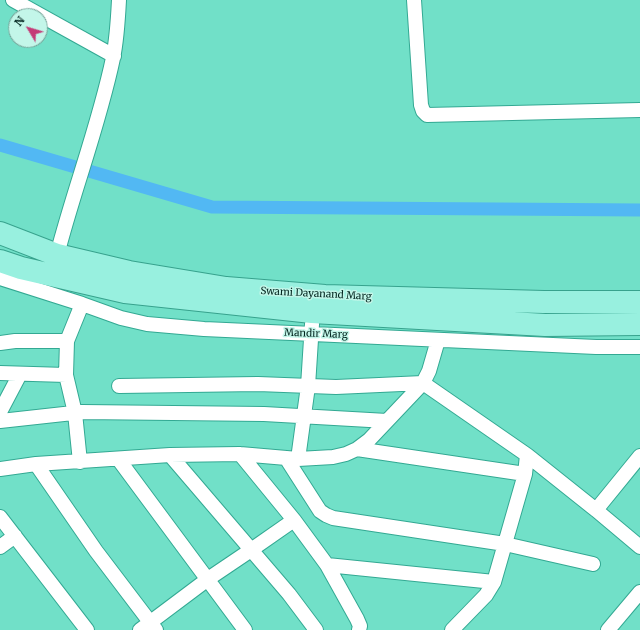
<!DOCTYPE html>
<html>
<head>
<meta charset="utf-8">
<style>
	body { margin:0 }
	#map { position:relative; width:640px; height:630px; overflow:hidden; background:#71e0c8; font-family:Merriweather,serif }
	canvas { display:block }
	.north { position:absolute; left:8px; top:8px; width:40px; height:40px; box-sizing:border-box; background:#c3f6e9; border:1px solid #75a297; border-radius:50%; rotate:308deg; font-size:11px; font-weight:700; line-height:16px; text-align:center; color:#00231d }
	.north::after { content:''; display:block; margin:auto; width:14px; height:18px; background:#c43b77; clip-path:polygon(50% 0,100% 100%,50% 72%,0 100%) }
</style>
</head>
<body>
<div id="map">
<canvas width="640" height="630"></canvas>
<div class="north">N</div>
</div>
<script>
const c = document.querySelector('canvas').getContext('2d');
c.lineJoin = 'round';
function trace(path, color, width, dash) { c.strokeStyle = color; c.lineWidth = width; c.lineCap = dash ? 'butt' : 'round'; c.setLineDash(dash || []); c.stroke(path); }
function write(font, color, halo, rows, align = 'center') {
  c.font = font + ' Merriweather,serif'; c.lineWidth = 3; c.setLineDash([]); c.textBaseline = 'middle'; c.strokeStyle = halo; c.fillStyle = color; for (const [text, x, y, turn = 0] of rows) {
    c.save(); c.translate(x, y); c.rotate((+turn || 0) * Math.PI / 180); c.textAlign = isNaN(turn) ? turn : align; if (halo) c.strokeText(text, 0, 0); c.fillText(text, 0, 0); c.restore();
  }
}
const canal = new Path2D(`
	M0 145 212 207 640 210`);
const minor = new Path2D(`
	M13 0 114 56
	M414 0 421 105 423 111 427 115 640 110
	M57 255C74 189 99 125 113 58 117 39 118 19 119 0
	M0 278 82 304 121 318 147 324 204 329 596 347H640
	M0 343 15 341H67
	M0 373 66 375
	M119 386 258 384 336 387 423 383 527 455 596 510 640 547
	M0 412 20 374
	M0 421 82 412 264 414 387 421
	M357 449 525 474
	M240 454 294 520 327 565 357 619 360 626 359 630
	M170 455 289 594 316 630
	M286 458 320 511 326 515 333 518 505 544 593 564
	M298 459 308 386 312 324
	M119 460 245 630
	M80 462 75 413 66 375 67 341 82 304
	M36 464 96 551 156 630
	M0 469 36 464 170 455 240 454 298 459 333 457 346 454 357 449 369 440 423 383 429 371 438 340
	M596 510 640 456
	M0 517 87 630
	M0 547 15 536
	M327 565 494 582
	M140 630 208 579 251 550 294 520
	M452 630 486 595 494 582 525 474 527 455
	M608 630 640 592`);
const primary = new Path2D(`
	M0 233 57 255 129 272 226 288 325 296 544 302H640
	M0 261 21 268 125 292 312 312 545 325 640 324`);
const streetNames = [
	["Swami Dayanand Marg",316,294,3],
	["Mandir Marg",316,334,2]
];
trace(canal, '#52b8f3', 13);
trace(minor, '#33a993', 16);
trace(primary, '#37a28d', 24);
trace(minor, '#fff', 14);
trace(primary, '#98f0df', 22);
write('10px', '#00231d', '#c3f6e9', streetNames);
</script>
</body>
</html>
